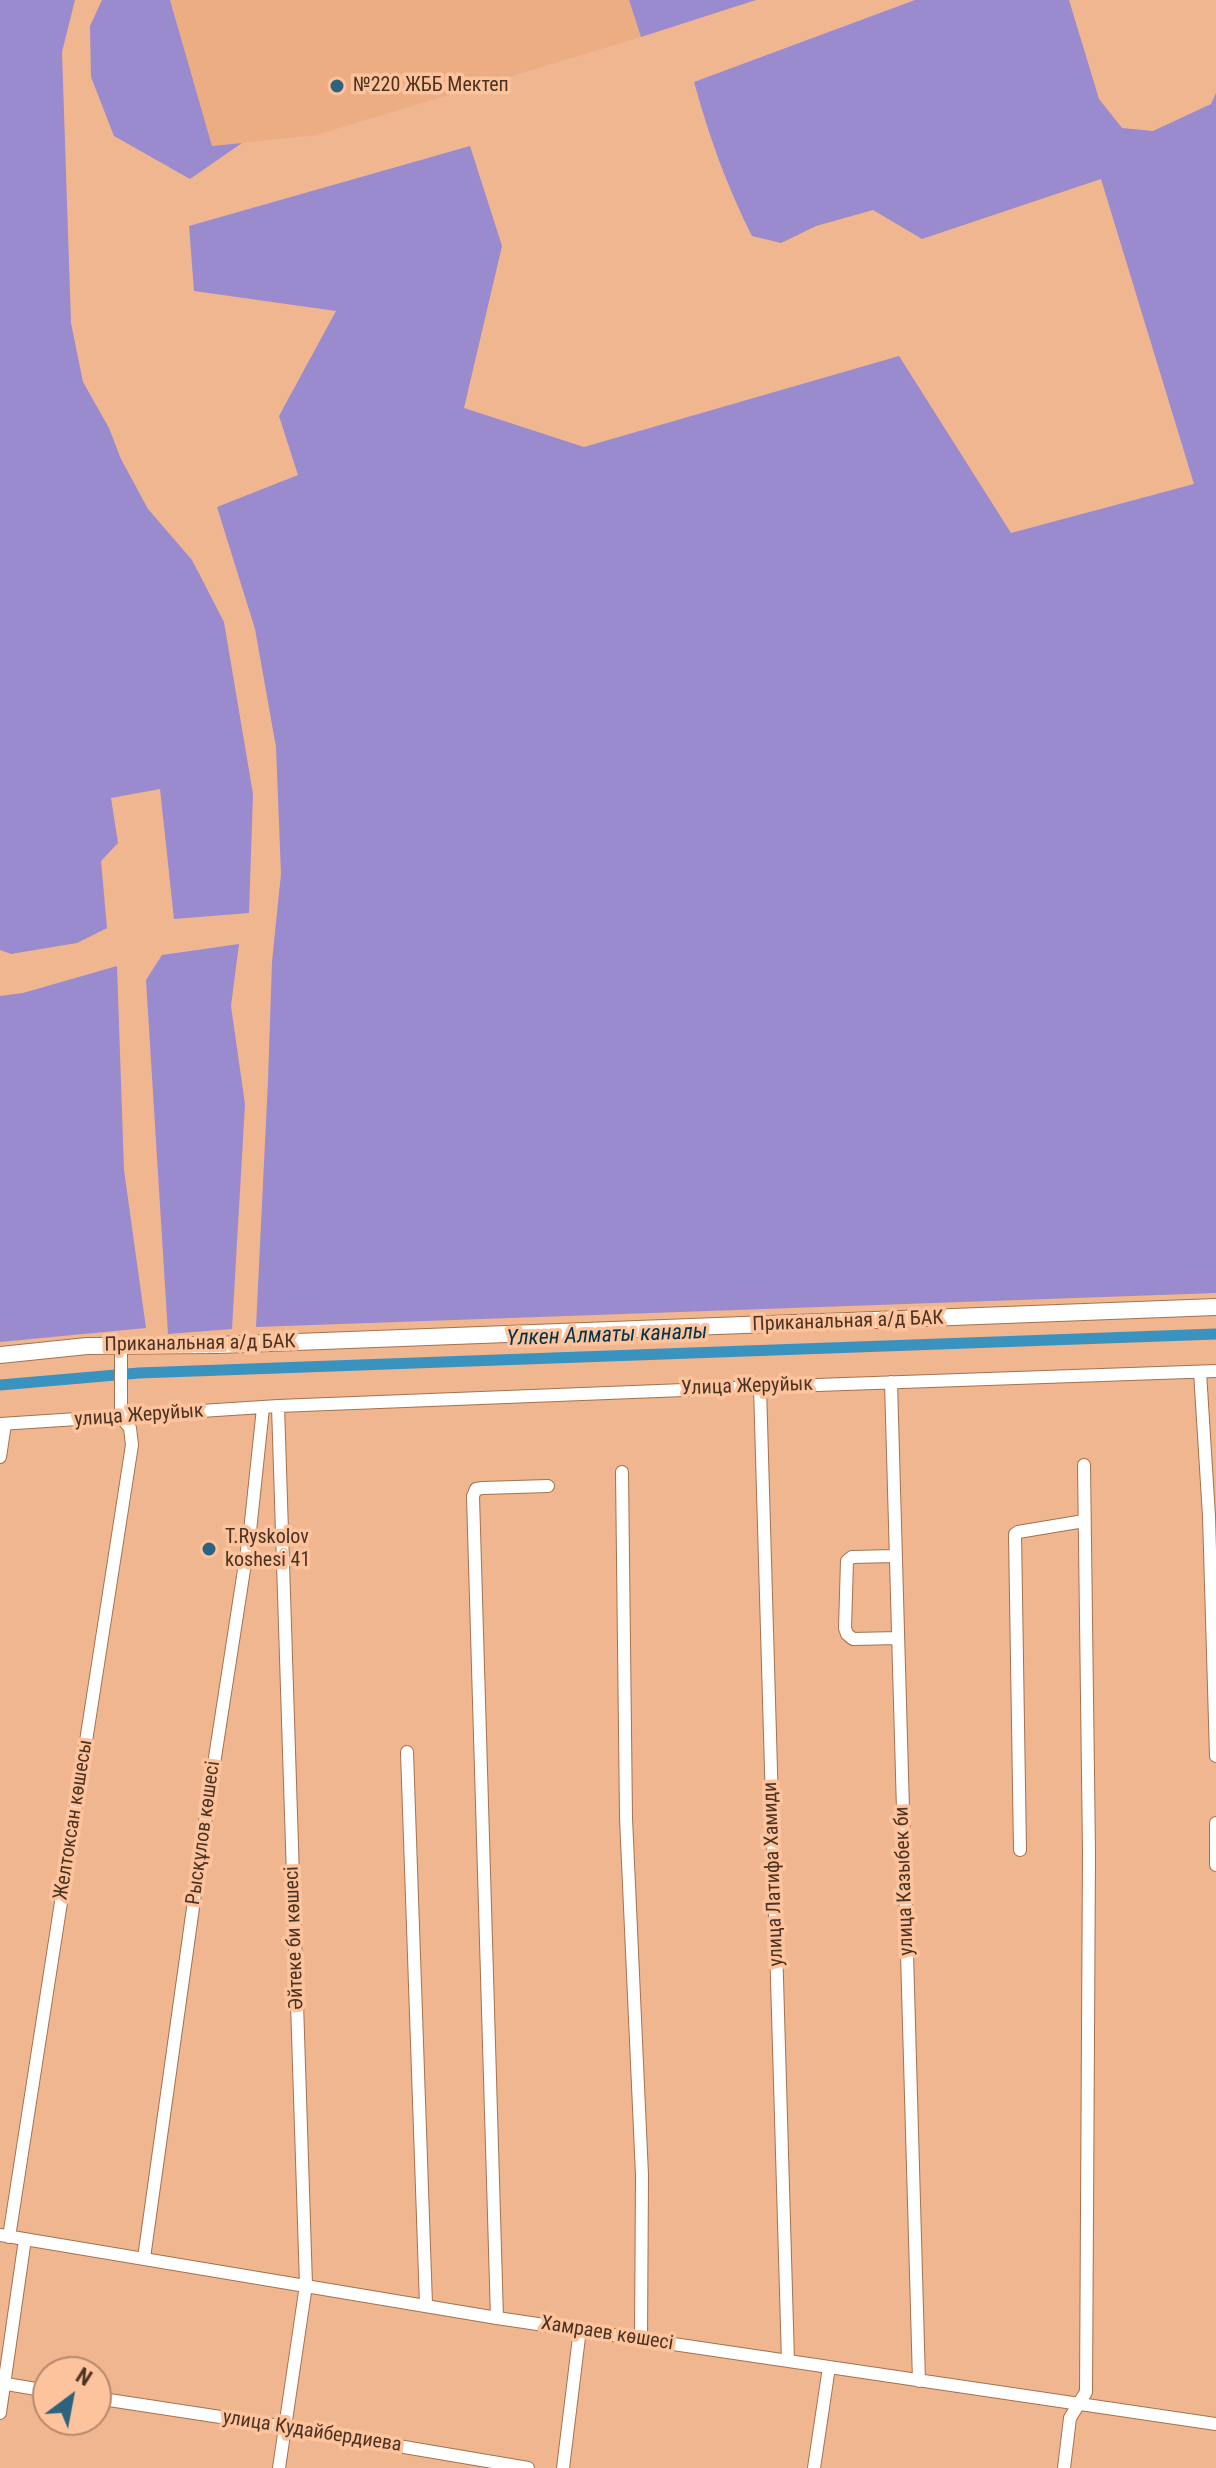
<!DOCTYPE html>
<html>
<head>
<meta charset="utf-8">
<style>
	body { margin:0 }
	#map { position:relative; width:1216px; height:2468px; overflow:hidden; background:#efb690; font-family:"Roboto Condensed",sans-serif }
	canvas { display:block }
	.north { position:absolute; left:32px; top:2356px; width:80px; height:80px; box-sizing:border-box; background:#fdc39d; border:2px solid #b6896d; border-radius:50%; rotate:32deg; font-size:22px; font-weight:700; line-height:32px; text-align:center; color:#4b3324 }
	.north::after { content:''; display:block; margin:auto; width:28px; height:36px; background:#2e637f; clip-path:polygon(50% 0,100% 100%,50% 72%,0 100%) }
</style>
</head>
<body>
<div id="map">
<canvas width="1216" height="2468"></canvas>
<div class="north">N</div>
</div>
<script>
const c = document.querySelector('canvas').getContext('2d');
c.lineJoin = 'round';
function paint(path, color) { c.fillStyle = color; c.fill(path, 'evenodd'); }
function trace(path, color, width, dash) { c.strokeStyle = color; c.lineWidth = width; c.lineCap = dash ? 'butt' : 'round'; c.setLineDash(dash || []); c.stroke(path); }
function write(font, color, halo, rows, align = 'center') {
  c.font = font + ' "Roboto Condensed",sans-serif'; c.lineWidth = 7; c.setLineDash([]); c.textBaseline = 'middle'; c.strokeStyle = halo; c.fillStyle = color; for (const [text, x, y, turn = 0] of rows) {
    c.save(); c.translate(x, y); c.rotate((+turn || 0) * Math.PI / 180); c.textAlign = isNaN(turn) ? turn : align; if (halo) c.strokeText(text, 0, 0); c.fillText(text, 0, 0); c.restore();
  }
}
const built = new Path2D(`
	M170 0H629L641 37 316 135 212 146Z`);
const green = new Path2D(`
	M0 0H75L62 52 71 323 83 382 109 428 121 459 148 509 192 560 224 622 253 794 249 913 174 919 160 789 111 798 118 843 101 861 107 928 77 943 11 954 0 950Z
	M102 0H170L212 146 242 143 190 179 114 136 91 77 90 26Z
	M629 0H756L641 37Z
	M915 0H1069L1099 99 1122 128 1153 131 1211 104 1216 93V1293L256 1327 268 1081 272 962 281 874 276 747 255 629 217 507 298 475 279 416 336 311 194 291 189 226 470 146 502 246 464 408 584 447 899 356 1011 533 1194 484 1101 179 922 239 873 210 816 226 781 243 752 236C727 187 709 136 694 82Z
	M239 944 231 1006 245 1104 232 1329 168 1334 146 980 162 955Z
	M117 966 124 1170 146 1328 0 1342V996L23 993Z`);
const canal = new Path2D(`
	M0 1385 139 1373 1216 1334`);
const minor = new Path2D(`
	M1200 1372 1209 1516 1216 1756
	M891 1382 919 2381
	M760 1387 788 2361
	M278 1406 306 2285 279 2468
	M0 1424 278 1406 760 1387 1216 1371
	M0 1457 5 1424
	M622 1472 626 1818 642 2175 641 2339
	M895 1556 852 1557 847 1561 845 1628 847 1634 853 1639 898 1638
	M407 1752 426 2305
	M1216 1823V1865
	M1020 1850 1015 1534 1018 1532 1084 1521
	M0 2235 497 2318 1216 2424
	M9 2237 132 1445 130 1428 121 1417V1346
	M144 2258 205 1822 250 1531 263 1408
	M497 2318 473 1496 476 1489 483 1488 548 1486
	M0 2383 48 2391
	M96 2398 286 2427 528 2468
	M0 2413 25 2239
	M563 2468 580 2329
	M814 2468 829 2367
	M1064 2468 1070 2418 1086 2392 1089 1852 1084 1465`);
const tertiary = new Path2D(`
	M0 1355 87 1346 218 1345 1216 1307`);
const markers = [
	[337,86,8,"#2e637f"],
	[209,1549,8,"#2e637f"]
];
const poiNames = [
	["№220 ЖББ Мектеп",353,86],
	["T.Ryskolov",225,1538],
	["koshesi 41",225,1561]
];
const streetNames = [
	["Приканальная а/д БАК",848,1322,-2],
	["Приканальная а/д БАК",200,1344,-1],
	["Улица Жеруйык",747,1387,-2],
	["улица Жеруйык",139,1416,-4],
	["Желтоксан көшесы",74,1820,-81],
	["Рысқұлов көшесі",204,1833,-82],
	["улица Латифа Хамиди",774,1874,-92],
	["улица Казыбек би",905,1881,-92],
	["Әйтеке би көшесі",295,1938,-92],
	["Хамраев көшесі",607,2334,9],
	["улица Кудайбердиева",312,2432,9]
];
const waterNames = [
	["Үлкен Алматы каналы",607,1336,-2]
];
paint(built, '#ecad82');
paint(green, '#9a8ace');
trace(canal, '#3a92bf', 11);
trace(minor, '#a6714d', 14);
trace(tertiary, '#a6714d', 18);
trace(minor, '#fff', 12);
trace(tertiary, '#fff', 16);
for (const [x, y, r, color] of markers) { const dot = new Path2D(); dot.arc(x, y, r, 0, 2 * Math.PI); c.fillStyle = color; c.fill(dot); trace(dot, '#fdc39d', 3); }
write('20px', '#4b3324', '#fdc39d', poiNames, 'left');
write('20px', '#4b3324', '#fdc39d', streetNames);
write('italic 22px', '#003249', '#fdc39d', waterNames);
</script>
</body>
</html>
